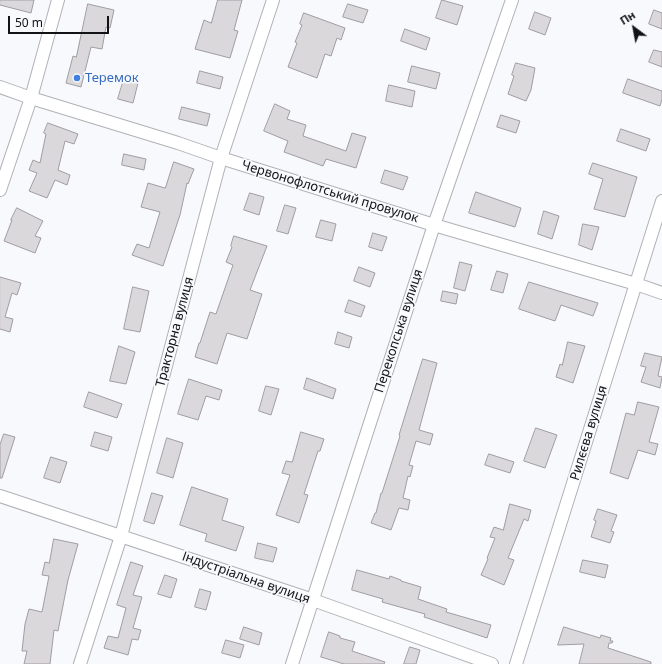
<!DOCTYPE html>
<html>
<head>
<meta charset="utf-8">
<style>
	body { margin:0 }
	#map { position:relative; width:662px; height:664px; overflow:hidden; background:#f7f9fd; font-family:"Noto Sans",sans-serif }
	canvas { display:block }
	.north { position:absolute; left:614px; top:8px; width:40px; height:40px; -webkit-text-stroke:3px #f7f9fd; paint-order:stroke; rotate:328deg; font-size:11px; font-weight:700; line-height:16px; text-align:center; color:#121314 }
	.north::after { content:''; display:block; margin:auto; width:14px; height:18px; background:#121314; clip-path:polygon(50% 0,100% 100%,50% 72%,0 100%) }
	.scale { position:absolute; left:8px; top:16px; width:101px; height:18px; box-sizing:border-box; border:2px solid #121314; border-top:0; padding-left:5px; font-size:12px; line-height:14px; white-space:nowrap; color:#121314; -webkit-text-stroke:3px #f7f9fd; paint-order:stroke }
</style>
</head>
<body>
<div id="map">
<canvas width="662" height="664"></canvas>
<div class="north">Пн</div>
<div class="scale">50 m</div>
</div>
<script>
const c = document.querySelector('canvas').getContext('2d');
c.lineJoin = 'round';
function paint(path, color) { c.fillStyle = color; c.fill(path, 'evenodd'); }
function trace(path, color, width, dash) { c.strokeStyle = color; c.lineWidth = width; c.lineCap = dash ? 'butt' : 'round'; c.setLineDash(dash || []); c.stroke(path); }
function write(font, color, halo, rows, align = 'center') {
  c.font = font + ' "Noto Sans",sans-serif'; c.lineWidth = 3.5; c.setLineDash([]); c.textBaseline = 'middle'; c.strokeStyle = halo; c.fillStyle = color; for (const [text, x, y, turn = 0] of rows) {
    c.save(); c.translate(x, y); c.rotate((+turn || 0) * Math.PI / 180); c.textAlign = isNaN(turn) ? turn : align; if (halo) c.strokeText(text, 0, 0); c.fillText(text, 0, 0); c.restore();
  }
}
const building = new Path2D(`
	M0 0H34L31 13 0 5Z
	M218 0H242L234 30 238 31 230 58 195 49 204 20 211 23Z
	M442 0 463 6 457 25 436 18Z
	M88 4 114 10 110 28 106 27 102 49 91 47 81 87 66 83 73 56 76 57Z
	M348 4 368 10 363 23 343 17Z
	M654 10 662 13V29L649 24Z
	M535 12 551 18 545 35 529 29Z
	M304 13 345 28 341 40 337 38 331 56 325 54 317 78 288 67 297 43 295 42 302 25 300 24Z
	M405 29 430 38 426 50 401 41Z
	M654 50 662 52V67L649 62Z
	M516 63 535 68 531 90 526 101 508 94 514 76 512 75Z
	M412 66 440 73 436 89 408 82Z
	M200 71 223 77 220 89 197 83Z
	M124 79 138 83 133 103 118 99Z
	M628 79 662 91V99L660 106 623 93Z
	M389 85 415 91 412 107 386 101Z
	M275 104 290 111 287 119 306 125 303 136 346 151 352 133 366 137 356 168 326 159 323 166 284 152 288 141 264 131Z
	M182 107 210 114 207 126 179 119Z
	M501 115 520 121 516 133 497 127Z
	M48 123 78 134 74 144 65 141 58 170 70 175 67 185 55 180 47 198 29 191 37 173 29 170 33 160 40 163 46 134 44 133Z
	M621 129 650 139 646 151 617 141Z
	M124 154 146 159 144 170 122 165Z
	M174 162 194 169 188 184 187 183 180 215 163 266 132 255 137 244 149 248 160 212 141 207 148 183 165 188Z
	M593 163 637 177 625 217 594 209 603 179 589 174Z
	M385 170 408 177 403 190 381 183Z
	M476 192 521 208 515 227 469 213Z
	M250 193 264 197 259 215 244 210Z
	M285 205 296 208 288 234 277 231Z
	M17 208 43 221 35 236 41 238 35 253 4 241 12 220H11Z
	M544 211 559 216 552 239 538 234Z
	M321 220 336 224 332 241 316 237Z
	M583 224 599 227 592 250 579 245Z
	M373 233 387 237 382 251 369 247Z
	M234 236 267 246 250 290 262 294 247 339 227 333 217 364 195 357 199 343H200L210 312 216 314 233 265 226 262 232 247 231 246Z
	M460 262 472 265 465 291 454 288Z
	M359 267 375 273 370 287 354 281Z
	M497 271 508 274 503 293 491 290Z
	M0 277 21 283 17 295 12 293 5 317 13 319 10 332 0 329Z
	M529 282 598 303 593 316 561 305 555 321 519 309Z
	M133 287 149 291 140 332 124 329Z
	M443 291 458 294 456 304 441 301Z
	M349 300 365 306 361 317 345 312Z
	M338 332 352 337 349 348 335 344Z
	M568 342 585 346 573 383 556 377 560 364 562 365Z
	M119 346 135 352 126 384 110 381Z
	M645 353 662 357 658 376 662 377 660 388 641 382 646 367 641 366Z
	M423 359 437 363 419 430 433 434 430 445 416 441 409 465 413 466 410 477 408 476 403 498 410 500 408 510 399 508 391 530 371 523 375 513H376L381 493H382L400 436 399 435 408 406Z
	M307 378 336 389 333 399 304 389Z
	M189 379 222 390 219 400 206 396 198 420 178 414Z
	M266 386 279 389 271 415 259 411Z
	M89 392 122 404 117 418 84 407Z
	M638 402 659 407 649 442 658 444 655 455 638 450 628 479 610 473 626 413 634 415Z
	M536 428 557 435 545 468 524 461Z
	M95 432 112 437 108 451 91 446Z
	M301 432 324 439 320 451H318L304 494 308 495 299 523 276 515 290 475 282 473 286 461 292 462Z
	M4 434 15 437 2 478H0V445Z
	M167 438 183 443 173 478 157 473Z
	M489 454 514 462 510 473 485 465Z
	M51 457 67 462 60 483 44 478Z
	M192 487 228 499 222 520 244 527 236 551 205 541 207 534 180 525Z
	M152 493 163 496 154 524 144 521Z
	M510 504 531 510 528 521 524 519 508 558 514 560 504 585 481 575 488 559 487 558 495 538 490 537 494 527 503 530Z
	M598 509 617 515 611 531 614 532 610 543 591 537 596 521 594 520Z
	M54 539 78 544 68 580 58 631 54 630 50 664H24L27 651H22L25 624 29 609 42 612 49 576 42 575 45 562 49 563Z
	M258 543 277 548 273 562 255 558Z
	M583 560 608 565 605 578 580 572Z
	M131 562 143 566 133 595 142 597 133 628 141 630 138 640 132 639 128 655 104 648 108 636 118 638 126 608 117 605Z
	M357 570 389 579 390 576 401 580V581L421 587 418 599 447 609 446 612 491 625 487 638 424 617 425 614 382 602 383 599 352 590Z
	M165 575 177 579 171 598 158 594Z
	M200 589 211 592 206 610 195 607Z
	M244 627 262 633 259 645 240 639Z
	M564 627 600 638 601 635 611 638 610 641H613L612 643H609L608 648 651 662V664H579L584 644 558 645Z
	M329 632 340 636V638L355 642 352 651 385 662 384 664H344L321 657Z
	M226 640 244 645 240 658 222 653Z
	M410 647 420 650 416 664H404Z`);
const minor = new Path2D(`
	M0 87 31 98 178 143 221 158 434 225 636 284 662 293
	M0 190 31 98 58 0
	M0 496 313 600 492 664
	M80 664 121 536 221 158 273 0
	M292 664 434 225 512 0
	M516 664 662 201`);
const markers = [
	[77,78,4,"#3f7fe0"]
];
const shopNames = [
	["Теремок",85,78]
];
const streetNames = [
	["Червонофлотський провулок",330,192,17],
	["Перекопська вулиця",399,331,-72],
	["Тракторна вулиця",175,332,-75],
	["Рилєєва вулиця",589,433,-73],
	["Індустріальна вулиця",246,578,19]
];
paint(building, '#dbd8dc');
trace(building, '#a09da1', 1);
trace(minor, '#b1b2b6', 14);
trace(minor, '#fff', 12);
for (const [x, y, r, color] of markers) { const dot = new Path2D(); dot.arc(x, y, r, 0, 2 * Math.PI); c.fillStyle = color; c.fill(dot); trace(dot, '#f7f9fd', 1.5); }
write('13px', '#366cbe', '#f7f9fd', shopNames, 'left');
write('13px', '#121314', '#f7f9fd', streetNames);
</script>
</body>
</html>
